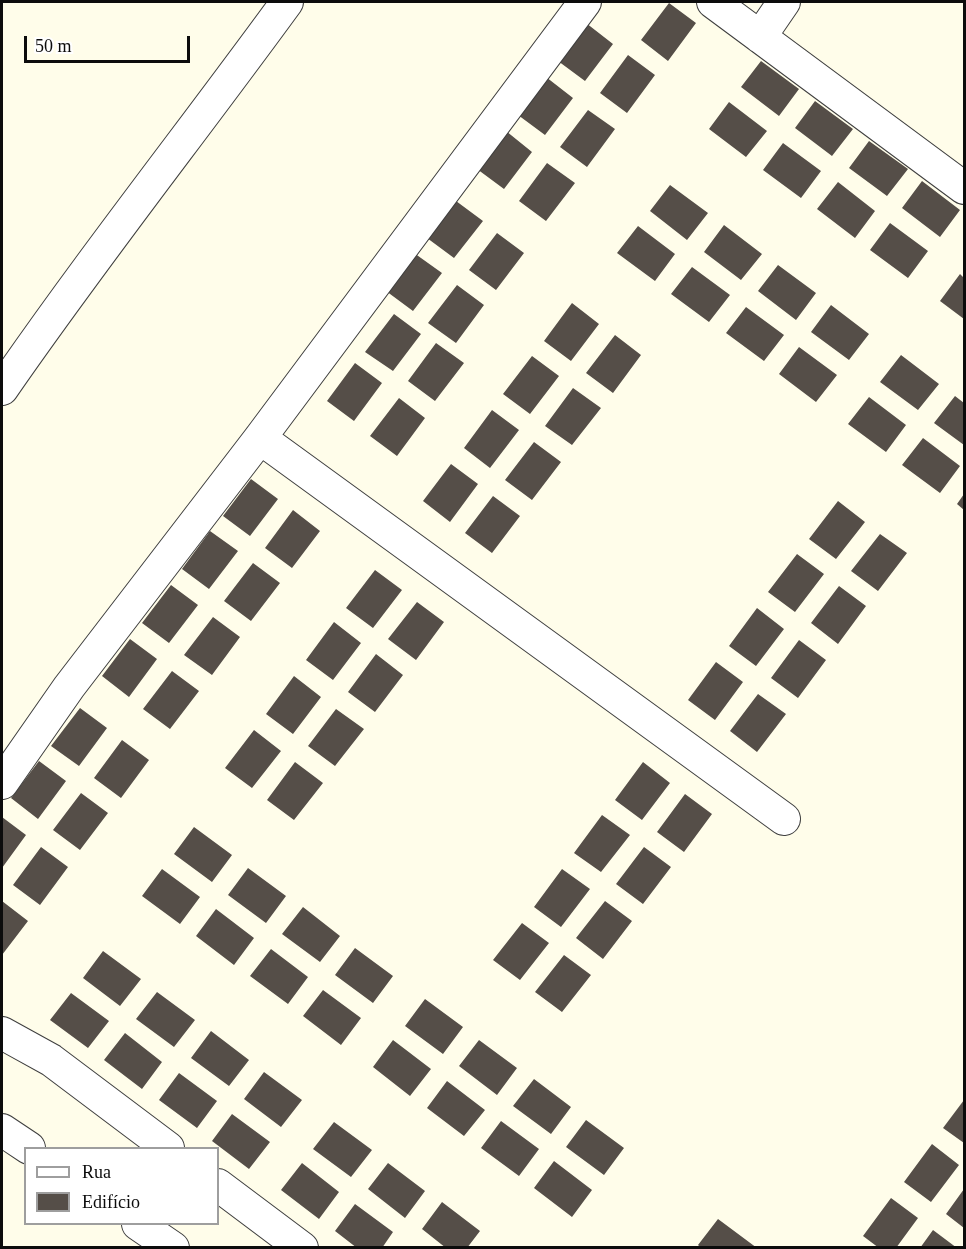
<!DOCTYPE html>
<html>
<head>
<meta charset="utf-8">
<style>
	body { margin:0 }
	#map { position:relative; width:966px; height:1249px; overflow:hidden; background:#fffdea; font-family:"Times New Roman",serif }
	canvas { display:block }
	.frame { position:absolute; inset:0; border:3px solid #0c0c0c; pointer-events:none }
	.legend { position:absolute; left:24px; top:1147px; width:195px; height:78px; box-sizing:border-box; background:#fff; border:2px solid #9e9e9e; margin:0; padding:8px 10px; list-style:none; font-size:18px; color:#0c0c0c }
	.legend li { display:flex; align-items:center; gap:12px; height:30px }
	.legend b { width:30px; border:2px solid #9e9e9e }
	.scale { position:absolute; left:24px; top:36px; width:166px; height:27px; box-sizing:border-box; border:3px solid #0c0c0c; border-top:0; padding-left:8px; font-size:18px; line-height:21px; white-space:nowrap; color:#0c0c0c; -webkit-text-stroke:4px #fff; paint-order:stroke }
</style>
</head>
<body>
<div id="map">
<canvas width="966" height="1249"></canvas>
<div class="frame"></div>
<ul class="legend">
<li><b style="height:8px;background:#fff"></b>Rua</li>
<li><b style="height:16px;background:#554e48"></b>Edifício</li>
</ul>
<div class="scale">50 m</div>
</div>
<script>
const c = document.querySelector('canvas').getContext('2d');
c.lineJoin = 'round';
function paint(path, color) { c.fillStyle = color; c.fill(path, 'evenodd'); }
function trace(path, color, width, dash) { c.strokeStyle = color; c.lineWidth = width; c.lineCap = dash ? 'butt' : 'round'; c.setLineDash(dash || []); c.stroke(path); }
const building = new Path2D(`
	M669 3 696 23 668 61 641 40Z
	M586 23 613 44 585 81 558 61Z
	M628 55 655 75 627 113 600 93Z
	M761 61 799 89 779 116 741 87Z
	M546 77 573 98 545 135 518 115Z
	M815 101 853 129 832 156 795 128Z
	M729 102 767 131 746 157 709 129Z
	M588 110 615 129 587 167 560 147Z
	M506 131 532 152 504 189 477 169Z
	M869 141 908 169 887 196 849 168Z
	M783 143 821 171 801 198 763 170Z
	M547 163 575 183 546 221 519 201Z
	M922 181 960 210 940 237 902 208Z
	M838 182 875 211 855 238 817 209Z
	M670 185 708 213 687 240 650 211Z
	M456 201 483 221 454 258 427 238Z
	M890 223 928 251 908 278 870 250Z
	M724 225 762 254 741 280 704 252Z
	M638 226 675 254 655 281 617 253Z
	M497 233 524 253 496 290 469 270Z
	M414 253 442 273 413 311 386 291Z
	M778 265 816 293 796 320 758 291Z
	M692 267 730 295 709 322 671 294Z
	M960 274 964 278V319L940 301Z
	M457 285 484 305 456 343 428 323Z
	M572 303 599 324 571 361 544 341Z
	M831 305 869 334 849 360 811 332Z
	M746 307 784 335 764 361 726 333Z
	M394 314 421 334 393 371 365 352Z
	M615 335 641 355 613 393 586 373Z
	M436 343 464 363 435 401 408 381Z
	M799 347 837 375 816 402 779 374Z
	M901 355 939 384 918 410 880 382Z
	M532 356 559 376 530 414 503 394Z
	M355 363 382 383 354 421 327 401Z
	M573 388 601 408 572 445 545 426Z
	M955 396 964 403V445L934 423Z
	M869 397 906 425 886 452 848 424Z
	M399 398 425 418 397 456 370 436Z
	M492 410 519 430 490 468 464 448Z
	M923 438 960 466 940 493 902 465Z
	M534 442 561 462 532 500 505 480Z
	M451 464 478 484 450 522 423 501Z
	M251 479 278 499 250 536 223 516Z
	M964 494V510L957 504Z
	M493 496 520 516 492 553 465 533Z
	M838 501 865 522 836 559 809 539Z
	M293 510 320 531 292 568 265 548Z
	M210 531 238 551 209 589 182 569Z
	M880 534 907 553 878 591 851 571Z
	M797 554 824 574 795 612 768 592Z
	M253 563 280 583 251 621 224 601Z
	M375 570 402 590 373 628 346 608Z
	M171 585 198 605 169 643 142 623Z
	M839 586 866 606 838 644 811 623Z
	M417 602 444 622 416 660 388 639Z
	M757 608 784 629 756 666 729 646Z
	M213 617 240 637 212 675 184 655Z
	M334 622 361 643 333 680 306 660Z
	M130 639 157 659 129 697 102 676Z
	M799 640 826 660 798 698 771 678Z
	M376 654 403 675 375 712 348 692Z
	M716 662 743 682 715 720 688 700Z
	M172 671 199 691 170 729 143 709Z
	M294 676 321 697 293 734 266 714Z
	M758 694 786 714 757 752 730 731Z
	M80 708 107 728 79 766 51 746Z
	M336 709 364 729 335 766 308 746Z
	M254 730 281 751 252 788 225 768Z
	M122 740 149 760 121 798 94 778Z
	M39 761 66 781 38 819 11 798Z
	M295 762 323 783 294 820 267 800Z
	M643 762 670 783 642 820 615 800Z
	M81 793 108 813 80 850 53 830Z
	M685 794 712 814 684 852 657 832Z
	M602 815 630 835 601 872 574 853Z
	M2 817 26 835 2 868Z
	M194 827 232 855 212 882 174 854Z
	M41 847 68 867 40 905 13 885Z
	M644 847 671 867 643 904 616 884Z
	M248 868 286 896 266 923 228 895Z
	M162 869 200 897 180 924 142 896Z
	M562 869 590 889 561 927 534 907Z
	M2 901 28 921 2 955Z
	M605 901 632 921 603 959 576 938Z
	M303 907 340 936 320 962 282 934Z
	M216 909 254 938 234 965 196 936Z
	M522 923 549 943 520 980 493 960Z
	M355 948 393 976 373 1003 335 975Z
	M271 949 308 977 288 1004 250 976Z
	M103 951 141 979 120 1006 83 978Z
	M564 955 591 975 562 1012 535 992Z
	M323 990 361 1018 341 1045 303 1016Z
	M157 992 195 1020 174 1047 136 1019Z
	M71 993 109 1021 88 1048 50 1020Z
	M425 999 463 1027 443 1054 405 1026Z
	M211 1031 249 1060 229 1086 191 1058Z
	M125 1033 162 1062 142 1089 104 1060Z
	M393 1040 431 1069 410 1096 373 1067Z
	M479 1040 517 1068 497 1095 459 1066Z
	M264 1072 302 1100 281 1127 244 1099Z
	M179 1073 217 1101 197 1128 159 1100Z
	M534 1079 571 1107 551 1134 513 1106Z
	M447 1081 485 1110 464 1136 427 1108Z
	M964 1100V1143L943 1128Z
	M232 1114 270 1142 249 1169 212 1141Z
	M586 1120 624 1148 604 1175 566 1147Z
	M501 1121 539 1149 519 1176 481 1148Z
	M334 1122 372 1150 351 1177 313 1149Z
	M932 1144 959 1165 931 1202 904 1182Z
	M554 1161 592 1190 572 1217 534 1188Z
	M302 1163 339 1192 319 1219 281 1190Z
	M388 1163 425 1191 405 1218 368 1189Z
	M964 1189V1228L946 1214Z
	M891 1198 918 1218 896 1248H879L863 1236Z
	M442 1202 480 1231 467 1248H446L422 1229Z
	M355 1204 393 1232 382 1248H357L335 1231Z
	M718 1219 757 1248H701L698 1245Z
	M933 1230 957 1248H920Z`);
const minor = new Path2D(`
	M713 2 964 188
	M760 37 784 2
	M2 389C93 257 193 131 287 2
	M260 438 784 819
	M2 783 69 687 260 438 585 2
	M2 1033 51 1060 168 1148
	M2 1130 29 1148
	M218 1185 302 1248
	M138 1224 173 1248`);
paint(building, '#554e48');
trace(minor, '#3f3f3f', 34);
trace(minor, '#fff', 32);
</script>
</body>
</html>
